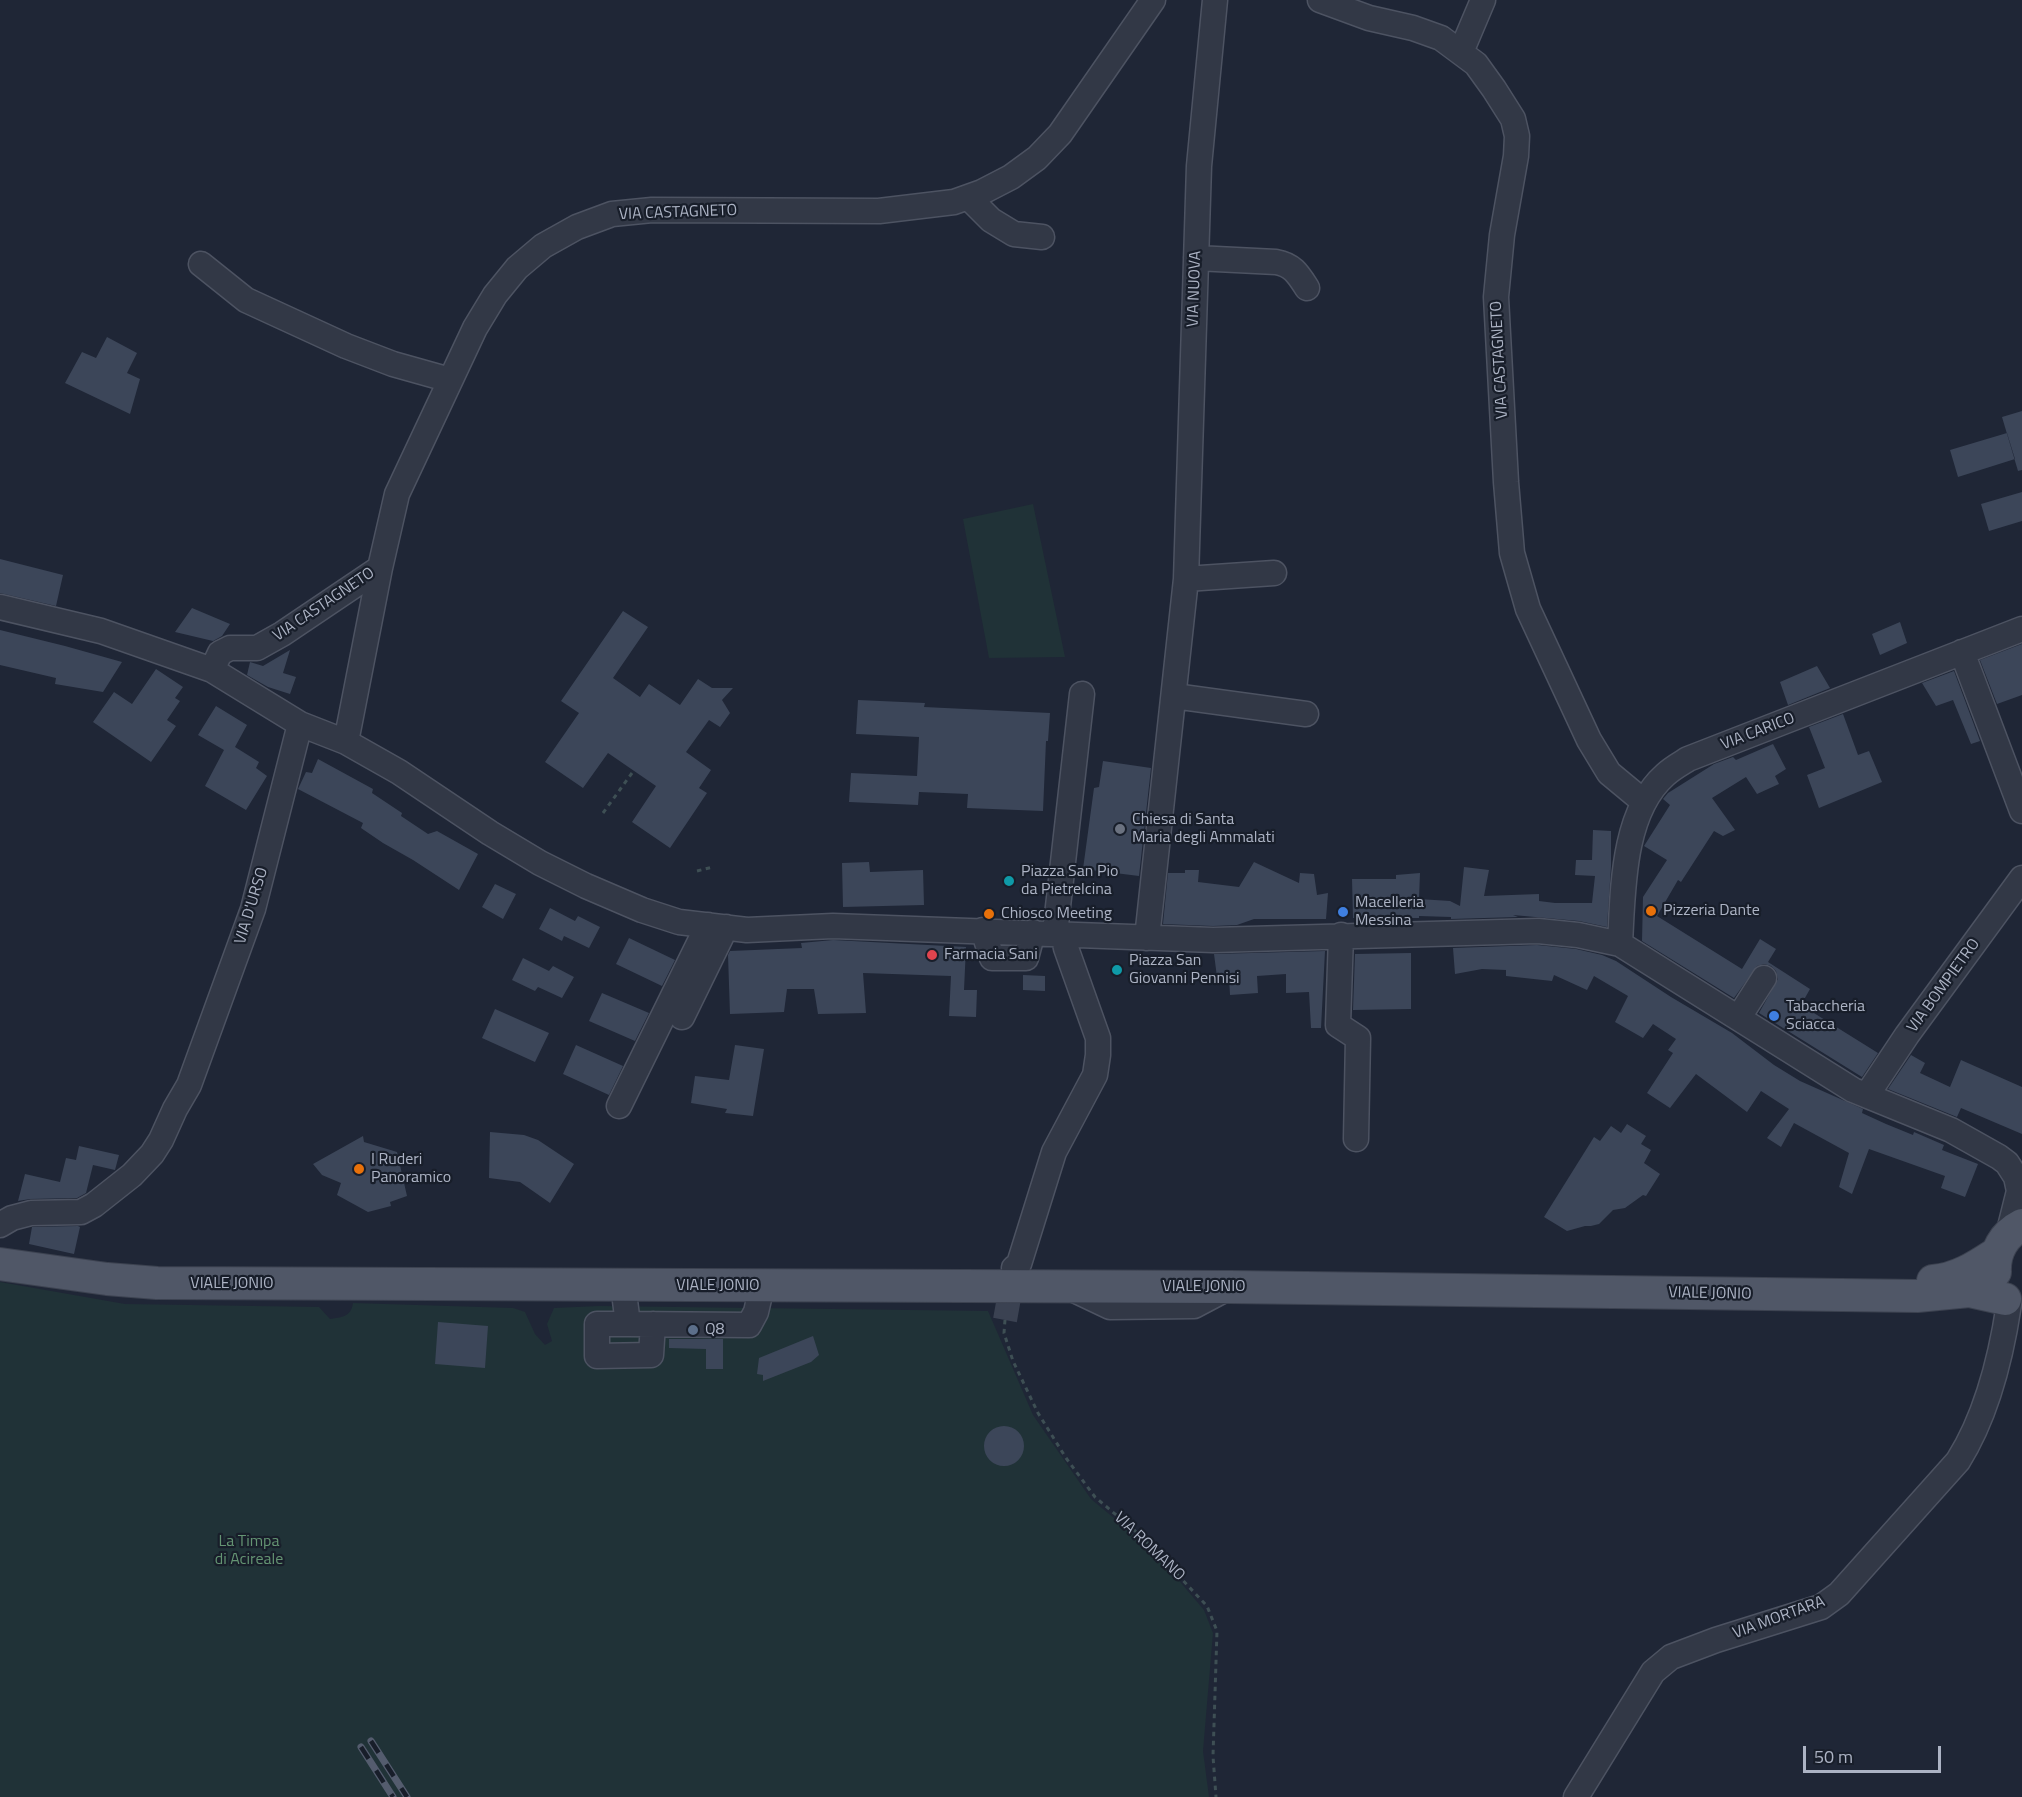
<!DOCTYPE html>
<html>
<head>
<meta charset="utf-8">
<style>
	body { margin:0 }
	#map { position:relative; width:2022px; height:1797px; overflow:hidden; background:#1f2636; font-family:"Titillium Web",sans-serif }
	canvas { display:block }
	.scale { position:absolute; left:1803px; top:1746px; width:138px; height:27px; box-sizing:border-box; border:3px solid #acb3c4; border-top:0; padding-left:8px; font-size:18px; line-height:21px; white-space:nowrap; color:#acb3c4; -webkit-text-stroke:4px #181e2a; paint-order:stroke }
</style>
</head>
<body>
<div id="map">
<canvas width="2022" height="1797"></canvas>
<div class="scale">50 m</div>
</div>
<script>
const c = document.querySelector('canvas').getContext('2d');
c.lineJoin = 'round';
function paint(path, color) { c.fillStyle = color; c.fill(path, 'evenodd'); }
function trace(path, color, width, dash) { c.strokeStyle = color; c.lineWidth = width; c.lineCap = dash ? 'butt' : 'round'; c.setLineDash(dash || []); c.stroke(path); }
function write(font, color, halo, rows, align = 'center') {
  c.font = font + ' "Titillium Web",sans-serif'; c.lineWidth = 4.5; c.setLineDash([]); c.textBaseline = 'middle'; c.strokeStyle = halo; c.fillStyle = color; for (const [text, x, y, turn = 0] of rows) {
    c.save(); c.translate(x, y); c.rotate((+turn || 0) * Math.PI / 180); c.textAlign = isNaN(turn) ? turn : align; if (halo) c.strokeText(text, 0, 0); c.fillText(text, 0, 0); c.restore();
  }
}
const green = new Path2D(`
	M1033 504 1065 657 989 658 963 519Z
	M0 1282 125 1304 319 1307 330 1319C342 1317 351 1317 353 1303L513 1308 525 1312 535 1334 545 1345 552 1341 547 1324 554 1308 599 1306 988 1311 1033 1415 1091 1499 1138 1538 1176 1577 1204 1610 1213 1633 1203 1751 1209 1797H0Z`);
const building = new Path2D(`
	M107 337 137 353 127 373 140 379 130 414 65 383 82 352 96 358Z
	M2022 411V470L2018 471 2002 417Z
	M2007 433 2015 459 1958 477 1950 450Z
	M2022 492V521L1989 531 1981 504Z
	M0 559 63 575 56 606 0 593Z
	M192 608 230 624 222 636 213 641 175 632Z
	M623 611 648 627 613 678 640 697 649 684 680 705 698 679 712 688H733L722 700 730 713 720 727 709 720 686 752 711 770 699 788 707 793 670 848 632 822 656 786 608 753 583 788 545 762 579 713 561 701Z
	M1900 622 1907 643 1880 655 1872 634Z
	M0 630 65 646 122 662 103 692 55 684 56 678 0 665Z
	M2022 644V695L1997 704 1980 660Z
	M290 650 283 673 296 677 290 694 268 687 247 675 250 662 263 666Z
	M1817 666 1830 688 1788 705 1780 682Z
	M156 669 183 687 175 698 180 701 167 720 176 726 151 762 93 722 114 692 132 704Z
	M1954 671 1980 741 1971 744 1953 700 1936 706 1922 683Z
	M858 700 925 703 924 707 1050 713 1048 741H1046L1043 811 967 808 968 794 919 792 918 805 849 802 851 773 917 776 919 737 856 734Z
	M216 706 247 725 235 747 259 762 256 768 267 776 246 810 205 786 224 750 198 735Z
	M1843 714 1858 755 1869 751 1882 782 1819 808 1807 775 1825 768 1809 727Z
	M1773 744 1786 769 1775 776 1779 784 1757 794 1746 777 1712 798 1735 830 1723 836 1714 831 1681 882 1678 880 1657 916 1742 969 1760 939 1776 949 1768 962 1810 989 1801 1005 1878 1053 1862 1077 1759 1013 1778 979 1776 971 1771 966 1764 964 1757 966 1734 998 1642 941 1643 897 1667 860 1644 846 1670 805 1663 799 1668 793 1714 764 1733 757 1736 760Z
	M318 759 373 789 372 793 402 813 401 816 428 834 437 831 478 854 459 890 413 860 383 843 361 828 363 823 298 789 306 772 312 773Z
	M1103 761 1151 768 1139 876 1083 869 1094 788 1099 787Z
	M1593 830 1611 831V866L1607 927 1579 921 1513 915 1518 917 1451 919V917L1419 916V918H1353L1352 879H1396V875L1420 873 1419 899 1450 901 1460 906 1464 867 1489 870 1484 896 1539 894V901L1555 903H1592L1595 876 1575 875 1576 860H1592Z
	M869 862 870 872 923 870 924 905 843 907 842 863Z
	M1254 862 1299 883 1300 873 1314 874 1317 895 1328 893 1326 919H1254L1237 925 1213 926 1163 924 1168 873H1185V870H1199L1198 882 1239 887Z
	M495 884 516 894 503 919 482 907Z
	M550 908 575 921 578 916 600 927 589 948 564 936 562 941 539 929Z
	M629 938 675 960 662 986 616 964Z
	M833 940 966 947 964 990H977L976 1017 949 1016 951 976 863 973 866 1013 818 1014 814 989H787L784 1012 730 1014 728 955 730 951 802 948 801 943Z
	M1537 945 1576 949 1602 955 1616 961 1671 997 1732 1033 1774 1065 1800 1081 1863 1109 1862 1113 1886 1124 1913 1135 1914 1132 1944 1145 1942 1150 1978 1164 1965 1197 1941 1188 1945 1176 1869 1149 1852 1194 1839 1187 1849 1153 1794 1123 1781 1147 1767 1138 1789 1109 1761 1091 1747 1112 1696 1074 1670 1108 1647 1093 1673 1053 1668 1050 1676 1039 1653 1024 1643 1038 1615 1022 1628 996 1594 976 1587 990 1554 975 1552 981 1506 976V970L1482 969 1455 974 1453 948Z
	M1325 951 1321 1028H1311L1309 992 1286 993V974L1257 976 1258 993 1230 995 1229 977H1217L1214 954Z
	M1411 953V1009L1353 1010 1355 954Z
	M523 958 549 971 553 966 574 977 562 998 538 987 535 991 512 980Z
	M1023 975 1045 976V991L1023 990Z
	M602 993 649 1013 635 1041 589 1021Z
	M495 1009 549 1033 535 1062 482 1038Z
	M576 1045 623 1066 609 1095 563 1074Z
	M735 1045 764 1049 753 1116 725 1113 727 1109 691 1103 695 1076 729 1080Z
	M1911 1055 1925 1063 1920 1073 1950 1087 1961 1060 2022 1087V1134L1961 1108 1957 1117 1888 1089Z
	M1627 1124 1646 1136 1641 1144 1651 1150 1644 1163 1660 1174 1646 1196 1643 1195 1625 1208 1613 1210 1599 1224 1591 1226H1585L1567 1231 1544 1217 1594 1137 1600 1141 1611 1126 1621 1133Z
	M490 1132 524 1135 538 1140 574 1164 550 1203 520 1182 489 1178Z
	M363 1136 364 1142 397 1152 407 1196 390 1202 391 1206 368 1212 337 1195 341 1183 322 1175 313 1164Z
	M79 1146 119 1155 115 1170 93 1165 86 1193 77 1198 30 1199 18 1201 25 1174 60 1182 66 1158 76 1160Z
	M78 1226 80 1227 74 1254 29 1244 32 1227Z
	M438 1322 488 1326 485 1368 435 1364Z
	M813 1336 819 1355 811 1362 763 1381V1375L757 1374 759 1358Z
	M669 1339H723V1369H706V1349L669 1348Z
	M984 1446a20 20 0 1 1 40 0a20 20 0 1 1-40 0Z`);
const minorTunnel = new Path2D(`
	M1005 1320 1014 1270`);
const path = new Path2D(`
	M603 813 632 773
	M697 871 713 867
	M1005 1320 1004 1333 1013 1361 1038 1413 1066 1458 1095 1497 1141 1536 1207 1606 1217 1631 1213 1756 1216 1797`);
const minor = new Path2D(`
	M1320 0 1369 18 1413 28 1441 38 1476 64 1494 89 1513 119 1517 136 1516 156 1502 235 1496 297 1506 482 1512 553 1528 609 1589 740 1609 773 1644 802
	M1461 52 1483 0
	M968 197 991 220 1014 234 1042 237
	M1196 258 1276 262C1293 265 1298 274 1307 288
	M201 264 246 300 346 346 393 364 450 380
	M1186 579 1274 573
	M0 607 101 631 212 670 300 724 346 742 399 772 490 833 540 863 586 886 642 910 679 922 747 930 833 926 1213 940 1538 931 1578 935 1620 944 1853 1090 1951 1130 1999 1157 2007 1163 2016 1177 2019 1191 2008 1235
	M1962 652 2022 811
	M212 670 220 653 230 648H257L282 634 380 568
	M1174 696 1306 714
	M346 742 380 568 397 494 475 328 495 295 517 268 543 246 577 227 612 214 652 210 879 211 954 202 982 192 1011 177 1037 158 1060 134 1153 0
	M983 930 992 958H1026L1033 932
	M1055 933 1082 694
	M1341 935 1338 1025 1358 1038 1356 1139
	M1147 938 1186 579 1199 166 1215 0
	M1620 944C1623 891 1622 813 1665 775 1671 769 1680 764 1688 759L2022 629
	M682 1017 726 927
	M1739 1017 1764 978
	M1867 1095 1907 1035 2022 878
	M619 1106 708 925
	M0 1225 12 1218 31 1213 81 1212 94 1205 132 1175 152 1154 161 1140 175 1109 189 1085 253 909 300 724
	M1014 1268 1019 1264 1054 1152 1095 1075 1098 1055V1038L1066 948 1063 933
	M623 1285 628 1324 749 1325 756 1312 762 1286
	M1070 1288 1110 1307 1194 1306 1228 1288
	M628 1324H597V1356L651 1355 653 1324
	M1576 1797 1653 1672 1671 1657 1716 1640 1821 1607 1839 1594 1958 1461C1987 1415 2001 1358 2009 1304`);
const major = new Path2D(`
	M0 1264 107 1279 157 1283 1230 1287 1917 1296 1969 1291 2005 1299
	M1995 1272C1994 1252 2004 1234 2022 1225
	M1933 1281C1958 1279 1977 1266 1997 1253`);
const rail = new Path2D(`
	M371 1741 407 1797
	M361 1747 393 1797`);
const markers = [
	[1120,829,6,"#6b7280"],
	[1009,881,6,"#0f9aa8"],
	[1651,911,6,"#e8710a"],
	[1343,912,6,"#3f7fe0"],
	[989,914,6,"#e8710a"],
	[932,955,6,"#e0444e"],
	[1117,970,6,"#0f9aa8"],
	[1774,1016,6,"#3f7fe0"],
	[359,1169,6,"#e8710a"],
	[693,1330,6,"#5c6f8a"]
];
const streetNames = [
	["VIA CASTAGNETO",678,213,-2],
	["VIA NUOVA",1195,289,-88],
	["VIA CASTAGNETO",1500,360,-93],
	["VIA CASTAGNETO",324,605,-34],
	["VIA CARICO",1758,732,-21],
	["VIA D'URSO",252,906,-73],
	["VIA BOMPIETRO",1944,986,-54],
	["VIALE JONIO",232,1284],
	["VIALE JONIO",718,1286],
	["VIALE JONIO",1204,1287],
	["VIALE JONIO",1710,1294,1],
	["VIA ROMANO",1149,1547,44],
	["VIA MORTARA",1779,1618,-20]
];
const poiNames = [
	["Chiesa di Santa",1132,820],
	["Maria degli Ammalati",1132,838],
	["Piazza San Pio",1021,872],
	["da Pietrelcina",1021,890],
	["Macelleria",1355,903],
	["Messina",1355,921],
	["Pizzeria Dante",1663,911],
	["Chiosco Meeting",1001,914],
	["Farmacia Sani",944,955],
	["Piazza San",1129,961],
	["Giovanni Pennisi",1129,979],
	["Tabaccheria",1786,1007],
	["Sciacca",1786,1025],
	["I Ruderi",371,1160],
	["Panoramico",371,1178],
	["Q8",705,1330]
];
const parkNames = [
	["La Timpa",249,1542],
	["di Acireale",249,1560]
];
paint(green, '#203237');
paint(building, '#3c4659');
trace(minorTunnel, '#3b4252', 24, [24, 12]);
trace(minor, '#4d5362', 27);
trace(major, '#3c4250', 34);
trace(path, '#3e4f54', 3, [4.5, 4.5]);
trace(minor, '#323846', 24);
trace(major, '#505767', 32);
trace(rail, '#545c6e', 7);
trace(rail, '#181e2a', 4.5, [14]);
for (const [x, y, r, color] of markers) { const dot = new Path2D(); dot.arc(x, y, r, 0, 2 * Math.PI); c.fillStyle = color; c.fill(dot); trace(dot, '#181e2a', 2); }
write('16px', '#acb3c4', '#181e2a', streetNames);
write('16px', '#acb3c4', '#181e2a', poiNames, 'left');
write('16px', '#649473', '#181e2a', parkNames);
</script>
</body>
</html>
